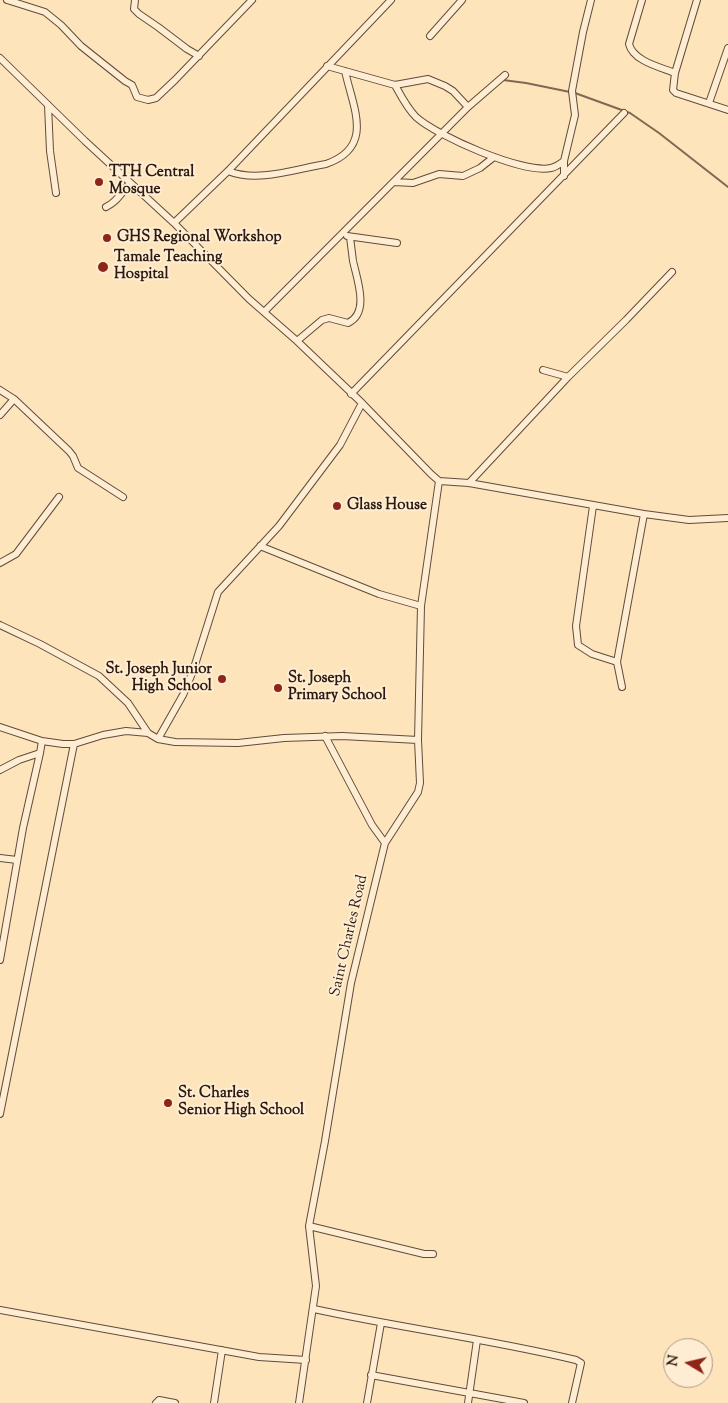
<!DOCTYPE html>
<html>
<head>
<meta charset="utf-8">
<style>
	body { margin:0 }
	#map { position:relative; width:728px; height:1403px; overflow:hidden; background:#fde4ba; font-family:"Sorts Mill Goudy",serif }
	canvas { display:block }
	.north { position:absolute; left:663px; top:1338px; width:50px; height:50px; box-sizing:border-box; background:#feedd2; border:1px solid #aa9884; border-radius:50%; rotate:279deg; font-size:14px; font-weight:700; line-height:20px; text-align:center; color:#2c190f }
	.north::after { content:''; display:block; margin:auto; width:18px; height:22px; background:#8f2418; clip-path:polygon(50% 0,100% 100%,50% 72%,0 100%) }
</style>
</head>
<body>
<div id="map">
<canvas width="728" height="1403"></canvas>
<div class="north">N</div>
</div>
<script>
const c = document.querySelector('canvas').getContext('2d');
c.lineJoin = 'round';
function trace(path, color, width, dash) { c.strokeStyle = color; c.lineWidth = width; c.lineCap = dash ? 'butt' : 'round'; c.setLineDash(dash || []); c.stroke(path); }
function write(font, color, halo, rows, align = 'center') {
  c.font = font + ' "Sorts Mill Goudy",serif'; c.lineWidth = 4; c.setLineDash([]); c.textBaseline = 'middle'; c.strokeStyle = halo; c.fillStyle = color; for (const [text, x, y, turn = 0] of rows) {
    c.save(); c.translate(x, y); c.rotate((+turn || 0) * Math.PI / 180); c.textAlign = isNaN(turn) ? turn : align; if (halo) c.strokeText(text, 0, 0); c.fillText(text, 0, 0); c.restore();
  }
}
const stream = new Path2D(`
	M503 80 526 83 570 92
	M575 93 630 113 659 133 728 187`);
const minor = new Path2D(`
	M7 0 45 12 61 25 81 46 125 81 132 85 137 97 148 100 156 98 175 80 252 0
	M135 0 134 9 139 14 158 27 187 49 199 56
	M642 0 629 44C633 61 660 67 675 73
	M697 0 675 73 673 90 676 93 728 110
	M430 36 462 0
	M0 58 85 141 174 223 249 299 297 341 362 403 431 474 439 481 469 483 644 514 689 520 728 518
	M327 66 395 85 428 79 445 86 453 91 468 107
	M395 85C401 96 407 108 416 117 437 136 523 174 551 168 556 167 560 164 564 161
	M709 103 728 48
	M48 105 50 151 56 193
	M228 171C258 183 295 169 326 164 375 147 353 108 345 71
	M564 176V161L575 115 572 91 583 32 591 0
	M394 182 413 183 439 174 463 176 480 168 494 157
	M106 207C117 202 122 192 130 183
	M174 223 228 171 391 0
	M347 236 397 243
	M264 312 468 107 505 75
	M297 341 322 320 329 318 348 323C370 313 357 279 353 261 352 253 351 245 350 237
	M543 370 568 377
	M0 390 14 399 69 451 73 456 78 468 123 497
	M351 394 624 113
	M0 415 14 399
	M469 483 568 377 626 320 672 272
	M593 506 576 626 578 645 592 654 617 662
	M260 546 379 594 421 606
	M0 563 16 554 59 497
	M0 625 40 644 99 676 128 703 148 733
	M622 687 617 662 644 514
	M0 727 42 741 63 744H74L103 735 126 731 148 733 158 739 175 742 238 743 284 738 342 736 418 740
	M325 736 372 825 385 843
	M158 739 183 695 193 671 218 592 279 526 340 445 362 403
	M0 770 19 760 40 753 42 741
	M0 858 17 860
	M0 960 23 828 40 753
	M0 1114 74 744
	M309 1226 424 1254H433
	M314 1309C401 1328 489 1339 576 1360L581 1363 572 1403
	M0 1310 259 1357 306 1360
	M371 1375 524 1403
	M156 1403 159 1400 175 1403
	M214 1403 222 1350
	M299 1403 316 1286 309 1226 325 1141 351 983 385 843 418 792 420 783 418 740 421 606 439 481
	M367 1403 381 1323
	M468 1403 477 1340`);
const markers = [
	[99,182,5,"#8f2418"],
	[107,238,5,"#8f2418"],
	[103,267,6,"#8f2418"],
	[337,506,5,"#8f2418"],
	[222,679,5,"#8f2418"],
	[278,688,5,"#8f2418"],
	[168,1103,5,"#8f2418"]
];
const poiNames = [
	["TTH Central",109,173],
	["Mosque",109,190],
	["GHS Regional Workshop",117,238],
	["Tamale Teaching",114,258],
	["Hospital",114,275],
	["Glass House",347,506],
	["St. Joseph Junior",212,670,"right"],
	["High School",212,687,"right"],
	["St. Joseph",288,679],
	["Primary School",288,696],
	["St. Charles",178,1094],
	["Senior High School",178,1111]
];
const streetNames = [
	["Saint Charles Road",350,936,-77]
];
trace(stream, '#7f6953', 2);
trace(minor, '#604c3a', 8);
trace(minor, '#feedd2', 6);
for (const [x, y, r, color] of markers) { const dot = new Path2D(); dot.arc(x, y, r, 0, 2 * Math.PI); c.fillStyle = color; c.fill(dot); trace(dot, '#feedd2', 2); }
write('bold 15px', '#2c190f', '#feedd2', poiNames, 'left');
write('15px', '#2c190f', '#feedd2', streetNames);
</script>
</body>
</html>
